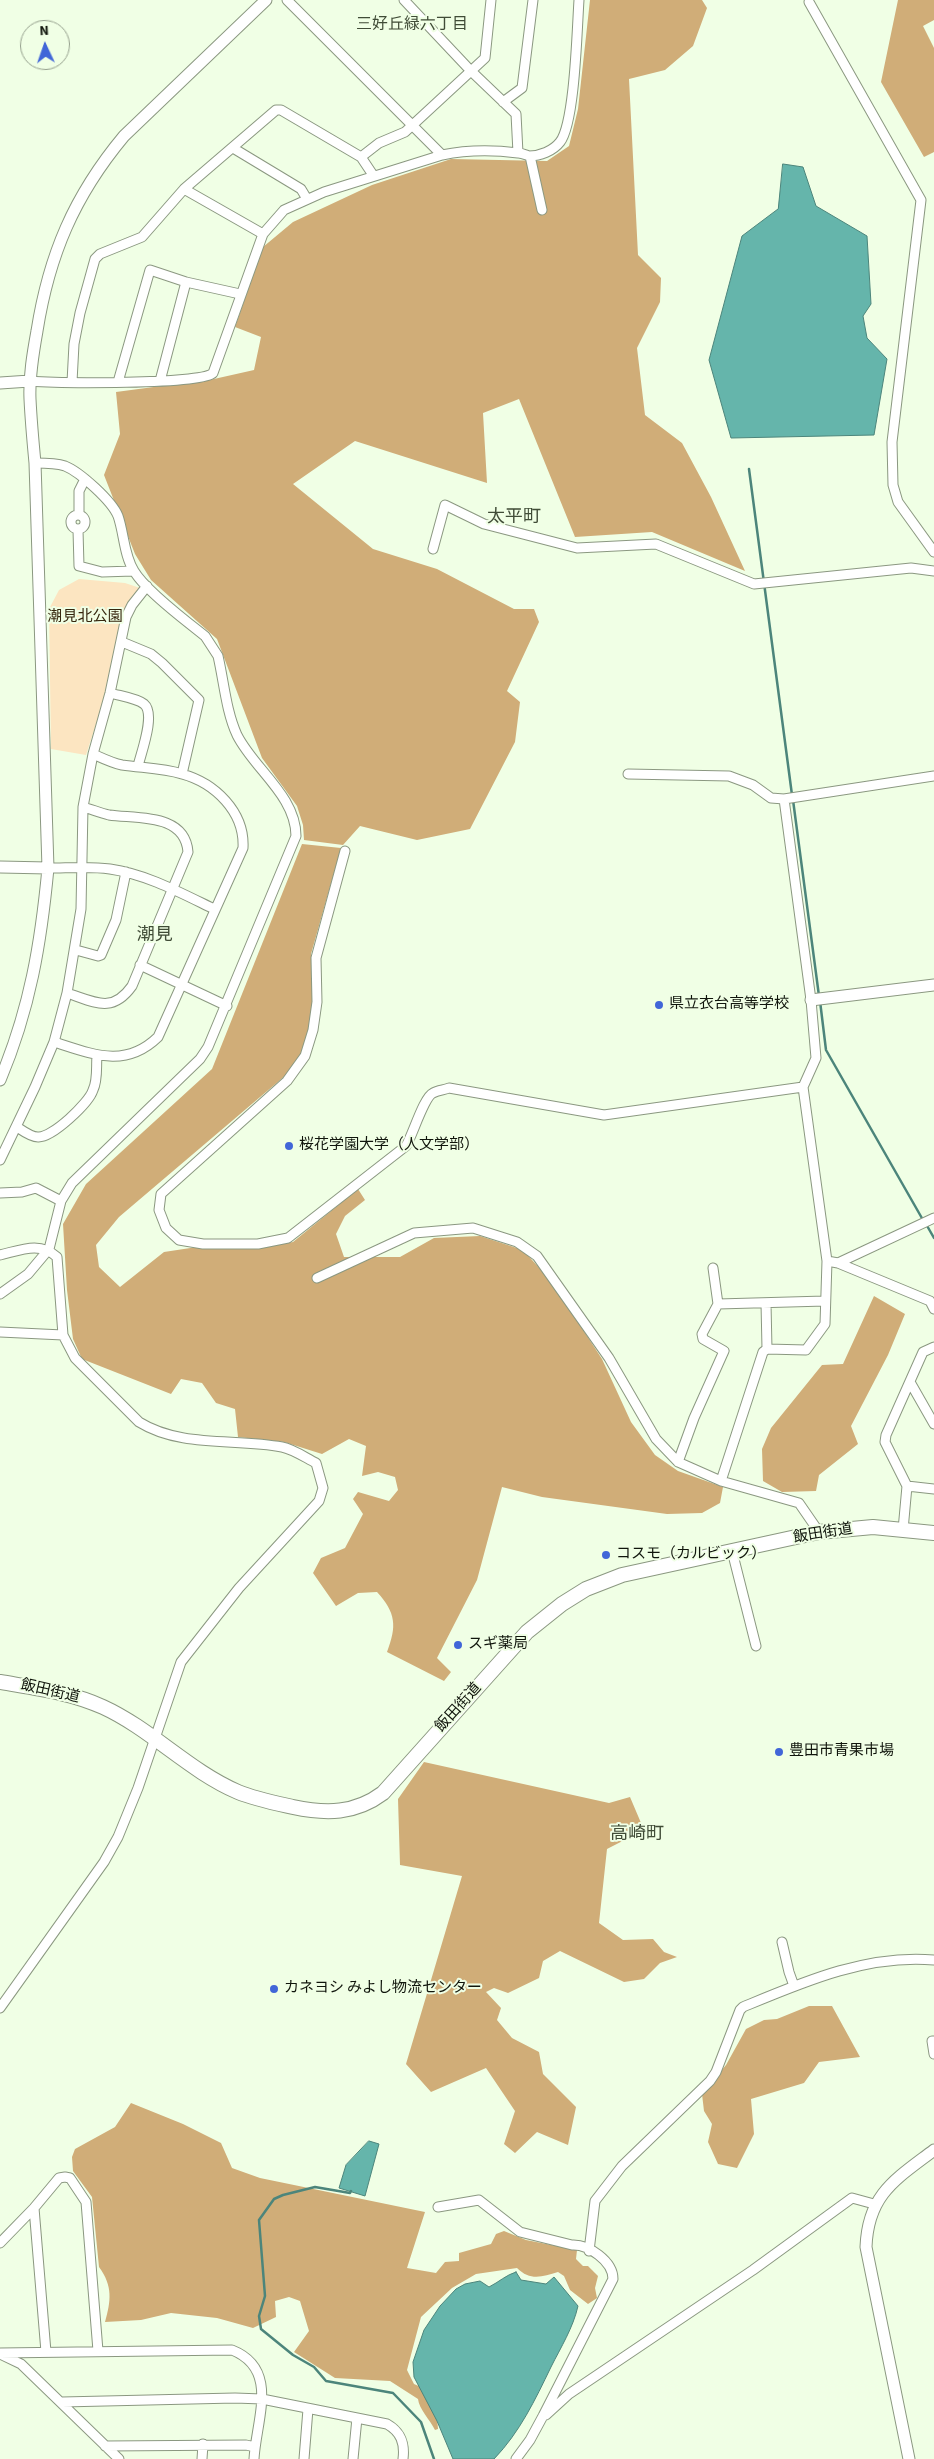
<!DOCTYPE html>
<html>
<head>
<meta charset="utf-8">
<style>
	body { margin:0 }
	#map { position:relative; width:934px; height:2459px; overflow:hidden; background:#f0ffe5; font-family:"Source Sans 3",sans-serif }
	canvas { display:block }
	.north { position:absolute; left:20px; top:20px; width:50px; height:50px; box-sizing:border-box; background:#f0ffe5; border:1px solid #96a18e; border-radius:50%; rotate:357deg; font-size:14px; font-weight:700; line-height:20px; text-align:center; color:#10150c }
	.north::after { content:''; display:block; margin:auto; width:18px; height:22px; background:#4166d8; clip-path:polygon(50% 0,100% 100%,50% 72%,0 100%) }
</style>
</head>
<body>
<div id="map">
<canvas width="934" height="2459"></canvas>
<div class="north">N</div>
</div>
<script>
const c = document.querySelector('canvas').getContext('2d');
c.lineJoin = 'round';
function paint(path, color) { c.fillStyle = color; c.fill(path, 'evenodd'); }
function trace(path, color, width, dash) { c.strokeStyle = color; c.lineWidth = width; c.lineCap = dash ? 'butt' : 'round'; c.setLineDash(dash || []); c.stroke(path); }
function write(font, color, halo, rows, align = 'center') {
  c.font = font + ' "Source Sans 3","Noto Sans JP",sans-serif'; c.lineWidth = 4; c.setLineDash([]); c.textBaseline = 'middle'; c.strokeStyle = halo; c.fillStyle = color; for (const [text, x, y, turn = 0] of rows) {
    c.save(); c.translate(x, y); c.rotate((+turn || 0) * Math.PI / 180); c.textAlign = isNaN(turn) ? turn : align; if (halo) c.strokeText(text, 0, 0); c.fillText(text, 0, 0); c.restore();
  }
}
const green = new Path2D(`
	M79 579 125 583 140 588 86 755 51 749 49 609 59 590Z`);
const forest = new Path2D(`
	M590 0H702L707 8 693 46 665 70 629 79 638 255 661 278 660 302 637 348 645 415 682 443 711 497 745 571 652 532 575 537 519 399 483 413 487 483 355 441 293 484 373 549 437 569 514 609H534L539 622 507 691 520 702 515 742 470 829 417 840 360 826 343 845 304 840 303 825 297 806 262 758 217 639 151 580 135 554 104 475 120 434 116 392 214 379 254 370 261 337 235 327 263 247 293 222 372 185 451 159 547 161 569 146 578 109Z
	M898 0H934V20L923 26 934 48V152L924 157 881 82Z
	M302 844 341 848 311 954 313 1006 309 1030 303 1054 286 1075 119 1217 96 1245 99 1267 120 1287 164 1252 197 1247 260 1248 293 1242 358 1189 365 1200 345 1216 336 1234 344 1257H400L434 1238 480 1236 523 1250 552 1282 602 1359 631 1422 655 1455 678 1471 723 1487 720 1503 702 1513 667 1514 542 1497 502 1487 477 1580 437 1658 451 1672 444 1681 387 1652C397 1626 396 1613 377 1592L358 1593 336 1606 313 1573 321 1558 345 1548 363 1514 353 1499 358 1492 389 1501 398 1490 395 1477 378 1472 362 1476 366 1446 349 1439 322 1454 284 1442 238 1437 235 1409 216 1403 202 1383 181 1379 171 1394 82 1359 73 1339 67 1290 63 1224 86 1184 212 1069Z
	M874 1296 905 1314 888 1355 851 1426 858 1444 819 1475 816 1491 782 1492 763 1481 762 1449 771 1428 822 1365 843 1364Z
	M424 1762 609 1803 630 1797 644 1830 607 1849 599 1923 623 1940 653 1939 664 1952 677 1957 660 1963 644 1979 624 1982 560 1951 543 1961 539 1978 508 1993 494 1988 486 1992 501 2008 497 2020 512 2038 539 2052 543 2074 576 2107 568 2145 537 2132 515 2153 504 2144 515 2111 486 2068 431 2092 406 2064 462 1876 400 1865 398 1799Z
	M809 2006H832L860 2057 819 2062 804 2083 751 2099 754 2134 737 2168 718 2164 708 2142 712 2124 704 2111 702 2094 726 2065 746 2029 764 2020 777 2019Z
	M131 2103 183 2124 221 2143 232 2168 260 2178 425 2212 407 2268 436 2273 445 2262 459 2261V2253L491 2244 496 2234 504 2231 526 2240 577 2250 576 2259 583 2266H588L598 2276 595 2288 597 2298 588 2304 570 2290 564 2276 558 2272C542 2277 530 2281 517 2268L476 2274 452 2288 421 2317 407 2370 414 2384 435 2393 438 2429 435 2430C430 2420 419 2409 418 2399L390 2381 335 2378 294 2352 309 2331 300 2301 289 2297 275 2301 276 2317 253 2328 217 2318 171 2313 141 2320 105 2322C111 2301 113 2286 99 2267L92 2197 73 2171 72 2157 75 2149 115 2127Z`);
const water = new Path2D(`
	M783 164 803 167 816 206 867 236 871 304 863 316 867 338 887 359 874 435 731 438 709 360 742 236 778 209Z
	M369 2141 379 2144 365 2196 339 2188 346 2165Z
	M516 2272 521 2280 546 2284 554 2277 578 2306C573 2328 561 2347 551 2367 535 2400 520 2432 494 2459H453L437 2421 414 2377 413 2362 424 2330 440 2306 456 2289 465 2284 480 2281 489 2287C499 2282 506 2275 516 2272Z`);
const stream = new Path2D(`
	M749 469 792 795
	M793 800 819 996
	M820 1001 826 1050 923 1220
	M926 1224 934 1238
	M351 2191 350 2193 315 2187 283 2195 274 2199 259 2220 265 2296 259 2316 261 2329 293 2355 314 2367 326 2381 393 2393 421 2422 434 2459`);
const minor = new Path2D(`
	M287 0 442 155
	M404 0 470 70 516 114 518 153
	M809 2 921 200 892 442 893 485 898 502 934 552
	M503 102 522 88 533 0
	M233 148 301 189 307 199
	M530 156 542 210
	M361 157 379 143 405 132 485 58 491 0
	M184 189 263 234
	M30 381C55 383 201 385 213 373L263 234 284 210 324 192 442 155C466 150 495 150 518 153 522 153 526 155 529 156 540 156 553 151 560 142 575 123 577 28 579 0
	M160 381 186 282
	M72 382 74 344 80 313 95 259 100 254 142 237 184 189 276 110H281L361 157 373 175
	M118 382 150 270 186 282 240 294
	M71 522a7 7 0 1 1 14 0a7 7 0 1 1-14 0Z
	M79 515V491L85 479
	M78 530 79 566 102 572 133 571
	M433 549 445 505 484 524 577 548 656 544 754 584 911 568 934 571
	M122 642 151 654 162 663 199 700 182 774
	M110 693C120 696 136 698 144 704 156 714 141 753 138 766
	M628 774 729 776 753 785 771 798 784 799 934 776
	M345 851 316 958 317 1002 313 1030 305 1056 287 1081 161 1194 159 1210 166 1228 179 1240 203 1244H258L288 1238 406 1146C413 1134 424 1097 433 1093 438 1090 444 1090 449 1088L604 1115 803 1087
	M48 868C68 868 90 866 110 869 146 874 181 893 214 909
	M76 950 98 956 101 955 116 920 126 872
	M140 965 227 1006
	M67 993C95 1002 112 1014 132 986L188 852C185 813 137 819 109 815 100 813 91 809 83 807
	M54 1042C92 1054 125 1069 158 1037L243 848C245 812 215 783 182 774 163 768 142 768 122 765 112 763 102 758 93 754
	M17 1127C23 1131 31 1137 38 1137 52 1138 89 1103 93 1090 98 1080 96 1067 97 1055
	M0 1160 35 1087 54 1042 67 993 81 909 83 807 93 754 110 693 126 617 132 605 147 586
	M0 1193 22 1192 36 1188 61 1201
	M0 1255C21 1250 40 1241 57 1257L63 1335 75 1358 139 1422C181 1448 235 1438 282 1447 293 1449 306 1458 316 1463L323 1488 319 1501 239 1588 181 1662 138 1788 118 1837 104 1862 0 2008
	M827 1261 838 1263 930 1301 934 1309
	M838 1263 934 1218
	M713 1268 718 1304 825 1301
	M317 1278 414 1233 473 1228 517 1242 537 1256 609 1358 656 1439 678 1462 721 1481 799 1503 819 1532
	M0 1294 28 1274 49 1249 61 1201 72 1183 200 1059 208 1047 296 836C296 796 254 769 237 735 226 711 224 682 218 656L205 636C187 622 145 590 134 571 124 556 124 533 118 516 112 501 80 472 65 466 56 463 45 463 35 463
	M766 1303 767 1349
	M0 1332 63 1335
	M910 1382 934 1424
	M678 1462 694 1418 724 1351 703 1339 702 1334 718 1304
	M721 1481 763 1352 767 1349 806 1350 825 1324 827 1261 803 1087 816 1058 811 1000 784 799
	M907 1486 934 1489
	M903 1530 907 1486 885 1442 886 1435 923 1352 934 1347
	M732 1551 756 1646
	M782 1942 789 1972 794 1986
	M934 2041H932L934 2054
	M438 2207 479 2200 520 2232 572 2245C588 2244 613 2261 613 2279L543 2416 530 2440 516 2459
	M34 2208 46 2352
	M0 2243 34 2208 59 2178 65 2177 70 2178 86 2202 98 2351
	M589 2251 595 2201 622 2166 710 2081 716 2072 740 2010 743 2007C803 1982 867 1954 934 1960
	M0 2353 232 2350C280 2369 256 2420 254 2459
	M0 2354 21 2364 119 2459
	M62 2402 235 2398 262 2399 387 2424C401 2432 405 2443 403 2459
	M546 2415 569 2394 753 2270 852 2198 874 2204
	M105 2446 246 2445 255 2447
	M202 2459 203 2444
	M304 2459 308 2409
	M353 2459 357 2418`);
const tertiary = new Path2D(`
	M0 383 30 381
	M0 867 48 868
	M811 1000 934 985
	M0 1080C30 1009 41 943 48 868L35 463C33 442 31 420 30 399 29 376 33 353 37 331 49 255 74 196 124 136L266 0
	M909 2459 866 2247C868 2194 896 2179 934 2150`);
const secondary = new Path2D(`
	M0 1682C35 1688 70 1692 103 1707 151 1729 189 1771 238 1792 255 1799 275 1803 293 1807 326 1814 355 1814 383 1793L527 1632 562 1604 586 1589 622 1575 819 1532 873 1527 934 1533`);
const markers = [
	[659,1005,5,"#4166d8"],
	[289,1146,5,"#4166d8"],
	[606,1555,5,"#4166d8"],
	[458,1645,5,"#4166d8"],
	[779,1752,5,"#4166d8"],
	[274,1989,5,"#4166d8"]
];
const parkNames = [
	["潮見北公園",85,618]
];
const poiNames = [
	["県立衣台高等学校",669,1005],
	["桜花学園大学（人文学部）",299,1146],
	["コスモ（カルビック）",616,1555],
	["スギ薬局",468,1645],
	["豊田市青果市場",789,1752],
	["カネヨシ みよし物流センター",284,1989]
];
const streetNames = [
	["飯田街道",823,1534,-9],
	["飯田街道",50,1692,13],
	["飯田街道",459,1708,-48]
];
const neighbourhoodNames = [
	["三好丘緑六丁目",412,25]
];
const quarterNames = [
	["太平町",514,518],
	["潮見",155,936],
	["高崎町",637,1835]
];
paint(green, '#fce5c1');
paint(forest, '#d0ad78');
paint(water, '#65b5ab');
trace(water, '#4c857b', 1);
trace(stream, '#4c857b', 2.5);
trace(minor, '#8b9881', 11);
trace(tertiary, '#8b9881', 13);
trace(secondary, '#8b9881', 16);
trace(minor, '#fff', 9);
trace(tertiary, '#fff', 11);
trace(secondary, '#fff', 14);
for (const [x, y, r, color] of markers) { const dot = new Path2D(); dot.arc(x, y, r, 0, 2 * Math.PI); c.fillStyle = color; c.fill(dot); trace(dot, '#f0ffe5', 2); }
write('15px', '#36270e', '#f0ffe5', parkNames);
write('15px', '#10150c', '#f0ffe5', poiNames, 'left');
write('15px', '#10150c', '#f0ffe5', streetNames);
write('16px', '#404c37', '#f0ffe5', neighbourhoodNames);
write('18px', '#404c37', '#f0ffe5', quarterNames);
</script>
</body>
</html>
